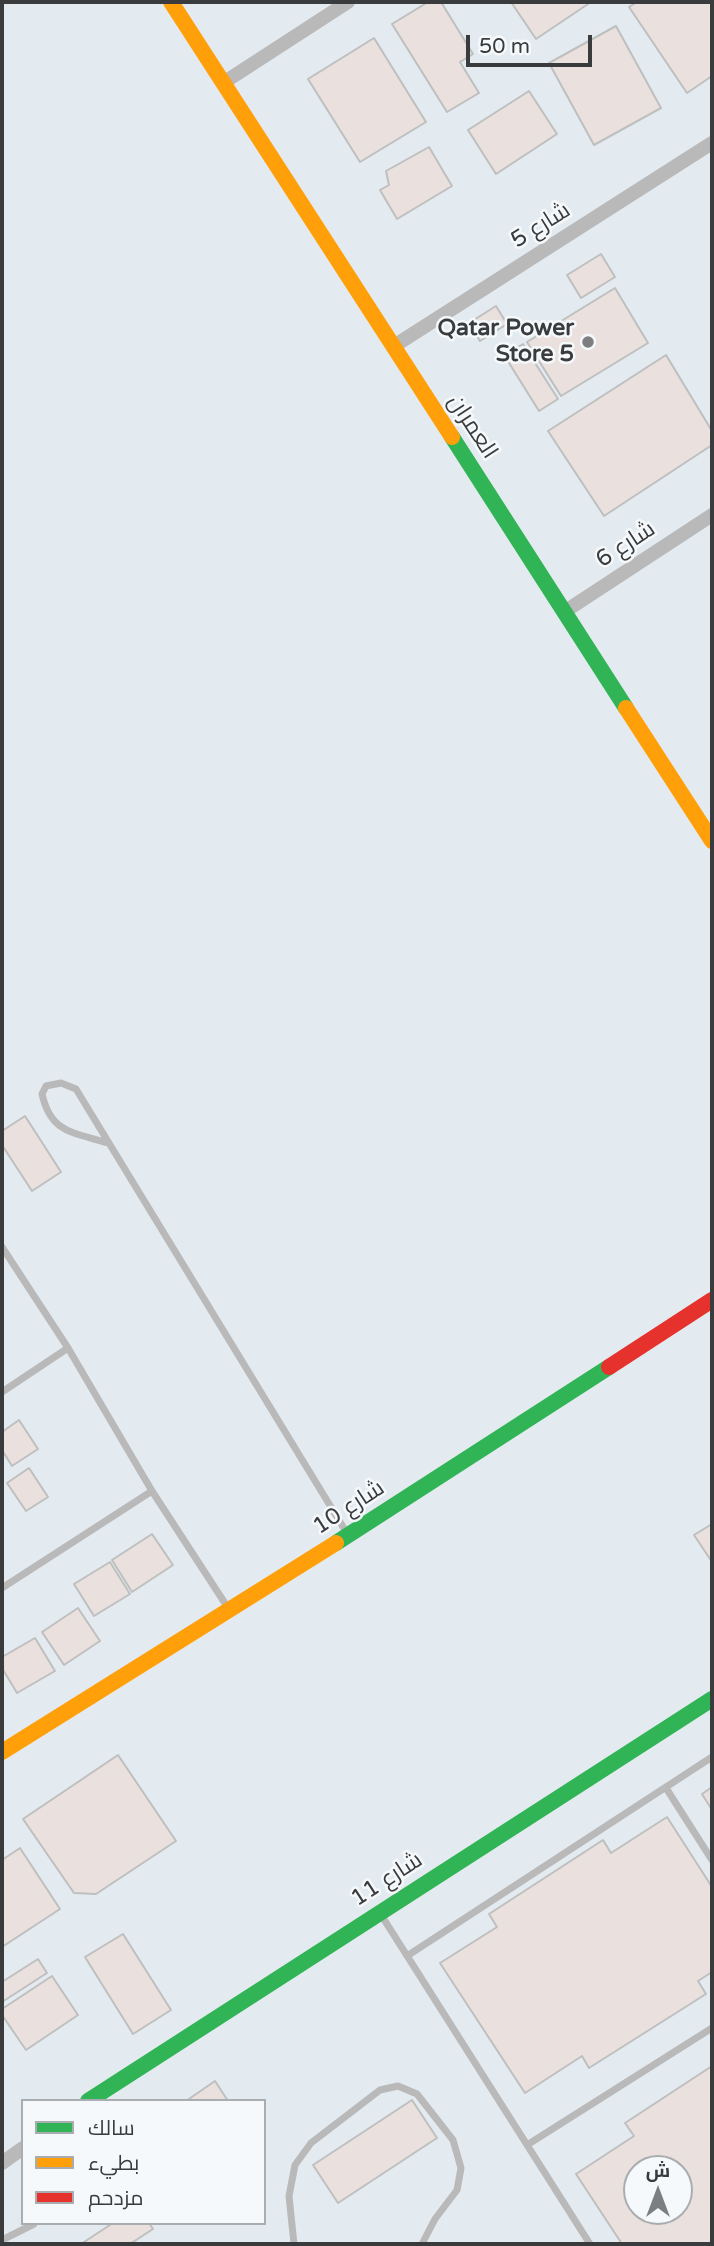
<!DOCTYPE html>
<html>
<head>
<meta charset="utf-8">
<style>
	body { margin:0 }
	#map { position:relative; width:714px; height:2246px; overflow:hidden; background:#f6f9fb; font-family:"Varela Round",Cairo,sans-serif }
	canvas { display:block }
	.frame { position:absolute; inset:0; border:4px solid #3a3b3c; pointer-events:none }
	.legend { position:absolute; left:21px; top:2099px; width:245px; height:126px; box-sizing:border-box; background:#f5f9fc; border:2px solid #aaadaf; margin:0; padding:9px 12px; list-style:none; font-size:21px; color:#3a3b3c }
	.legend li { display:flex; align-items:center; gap:14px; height:35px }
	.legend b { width:35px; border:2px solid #aaadaf }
	.north { position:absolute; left:623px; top:2155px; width:70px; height:70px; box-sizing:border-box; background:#f5f9fc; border:2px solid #aaadaf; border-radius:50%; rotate:0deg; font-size:19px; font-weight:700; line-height:28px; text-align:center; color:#3a3b3c }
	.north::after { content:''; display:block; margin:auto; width:24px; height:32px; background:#7c7e7f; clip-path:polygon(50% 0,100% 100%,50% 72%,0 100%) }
	.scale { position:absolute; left:466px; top:35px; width:126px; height:32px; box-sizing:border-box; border:4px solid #3a3b3c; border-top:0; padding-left:9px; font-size:21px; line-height:24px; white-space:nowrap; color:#3a3b3c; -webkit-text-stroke:5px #f5f9fc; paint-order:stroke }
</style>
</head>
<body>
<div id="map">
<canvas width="714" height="2246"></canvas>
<div class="frame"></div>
<ul class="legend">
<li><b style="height:9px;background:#30b455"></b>سالك</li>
<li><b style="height:9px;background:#ff9f0a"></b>بطيء</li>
<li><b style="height:9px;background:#e5322d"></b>مزدحم</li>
</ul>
<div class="north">ش</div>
<div class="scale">50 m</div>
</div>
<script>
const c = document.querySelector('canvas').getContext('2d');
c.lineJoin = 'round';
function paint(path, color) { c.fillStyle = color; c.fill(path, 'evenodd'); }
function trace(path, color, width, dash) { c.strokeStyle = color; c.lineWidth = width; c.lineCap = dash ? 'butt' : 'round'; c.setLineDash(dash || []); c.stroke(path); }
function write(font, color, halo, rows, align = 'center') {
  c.font = font + ' "Varela Round",Cairo,sans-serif'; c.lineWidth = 5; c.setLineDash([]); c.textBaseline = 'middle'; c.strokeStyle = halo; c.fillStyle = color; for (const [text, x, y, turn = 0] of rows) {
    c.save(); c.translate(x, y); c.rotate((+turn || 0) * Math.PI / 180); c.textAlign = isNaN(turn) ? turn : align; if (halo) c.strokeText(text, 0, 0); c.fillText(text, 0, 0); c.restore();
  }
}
const built = new Path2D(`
	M2 2H712V2244H2ZM23 2101H264V2223H23ZM637 2169H679V2211H637Z`);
const building = new Path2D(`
	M428 2H441L473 54 460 62 479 93 447 112 392 24Z
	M511 2H591L536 39Z
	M637 2H712V76L687 93 629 7Z
	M616 26 661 108 594 145 549 63Z
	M374 38 426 122 360 162 308 79Z
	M529 91 557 134 496 174 468 130Z
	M429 147 452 186 397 219 380 190 389 185 386 171Z
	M601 254 615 277 581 298 567 275Z
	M615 288 648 343 561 396 527 342Z
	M496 306 507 324 480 341 469 323Z
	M523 344 558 399 539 411 504 355Z
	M666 355 712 431V445L604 516 548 431Z
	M25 1116 61 1172 32 1191 2 1145V1131Z
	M19 1420 38 1449 12 1466 2 1450V1432Z
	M29 1468 48 1497 26 1511 7 1483Z
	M712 1524V1562L694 1535Z
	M152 1534 173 1565 132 1592 112 1560Z
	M110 1562 130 1594 94 1616 74 1584Z
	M78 1608 100 1641 64 1665 42 1632Z
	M35 1638 55 1671 17 1693 2 1668V1657Z
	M118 1755 176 1841 96 1894 74 1893 23 1819Z
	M712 1787V1810L702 1794Z
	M667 1817 712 1887V1972L698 1981 706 1994 589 2068 582 2056 525 2093 440 1963 497 1927 489 1914 603 1840 611 1853Z
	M20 1848 60 1909 2 1947V1860Z
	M123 1934 171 2010 133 2034 85 1957Z
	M38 1959 47 1973 2 2002V1982Z
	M52 1976 78 2015 26 2050 2 2015V2009Z
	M712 2066V2244H622L576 2174 634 2136 625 2123ZM637 2169H679V2211H637Z
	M215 2081 228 2101H186Z
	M412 2100 437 2138 338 2203 313 2165Z
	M113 2223H149L153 2229 130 2244H81Z`);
const lane = new Path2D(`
	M108 1143C74 1132 51 1134 42 1094L46 1086 61 1083 76 1089 348 1535
	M2 1247 68 1348 152 1491 230 1611
	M2 1392 68 1348
	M2 1588 152 1491
	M666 1788 712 1860
	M380 1913 590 2244
	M407 1956 712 1757
	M527 2145 712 2028
	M2 2240 34 2224
	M294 2244 289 2196 295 2165 311 2143 380 2090 398 2086 417 2094 453 2140 461 2168 457 2190 435 2219 422 2244`);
const street = new Path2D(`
	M223 83 348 2
	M394 346 712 143
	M564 612 712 515
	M2 2163 23 2148`);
const fast = new Path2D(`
	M452 437 626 708
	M336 1543 609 1367
	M88 2101 712 1699`);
const slow = new Path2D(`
	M171 2 452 437
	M626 708 712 841
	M2 1752 336 1543`);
const jam = new Path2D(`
	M609 1367 712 1300`);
const markers = [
	[588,342,7,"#7c7e7f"]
];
const streetNames = [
	["شارع 5",541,226,-32],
	["العمران",472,427,57],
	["شارع 6",626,545,-33],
	["شارع 10",349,1508,-33],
	["شارع 11",387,1880,-33]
];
const poiNames = [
	["Qatar Power",574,329],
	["Store 5",574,355]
];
paint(built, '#e4ebf0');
paint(building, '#eae1de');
trace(building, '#bebfbf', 2);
trace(lane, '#b9b9ba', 7);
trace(street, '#b9b9ba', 14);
trace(fast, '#30b455', 16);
trace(slow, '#ff9f0a', 16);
trace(jam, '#e5322d', 16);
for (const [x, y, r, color] of markers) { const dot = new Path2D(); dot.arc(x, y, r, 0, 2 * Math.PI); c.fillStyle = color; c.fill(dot); trace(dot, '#f5f9fc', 2.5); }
write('23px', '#3a3b3c', '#f5f9fc', streetNames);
write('bold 23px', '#3a3b3c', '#f5f9fc', poiNames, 'right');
</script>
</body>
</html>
